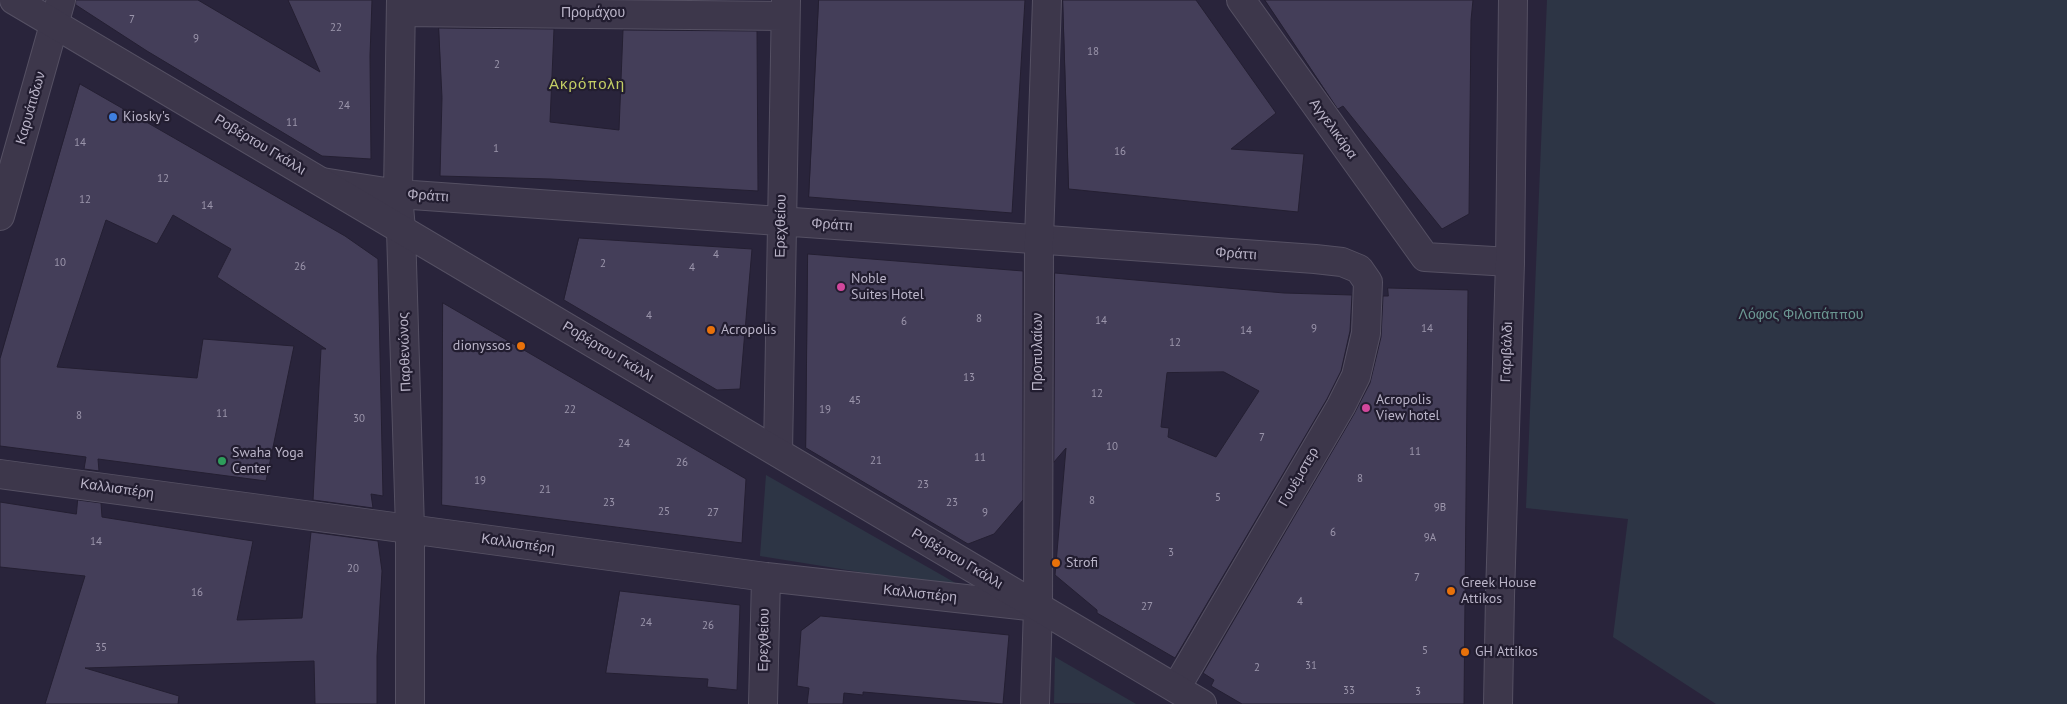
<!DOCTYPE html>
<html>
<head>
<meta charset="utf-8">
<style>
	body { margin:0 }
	canvas { display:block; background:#29243b }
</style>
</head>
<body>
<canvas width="2067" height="704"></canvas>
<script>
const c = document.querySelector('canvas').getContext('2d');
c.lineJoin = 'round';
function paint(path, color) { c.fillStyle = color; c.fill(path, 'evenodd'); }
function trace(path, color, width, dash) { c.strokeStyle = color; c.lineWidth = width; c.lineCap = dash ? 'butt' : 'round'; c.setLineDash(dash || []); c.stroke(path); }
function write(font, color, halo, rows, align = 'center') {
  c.font = font + ' "PT Sans",sans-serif'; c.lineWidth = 4.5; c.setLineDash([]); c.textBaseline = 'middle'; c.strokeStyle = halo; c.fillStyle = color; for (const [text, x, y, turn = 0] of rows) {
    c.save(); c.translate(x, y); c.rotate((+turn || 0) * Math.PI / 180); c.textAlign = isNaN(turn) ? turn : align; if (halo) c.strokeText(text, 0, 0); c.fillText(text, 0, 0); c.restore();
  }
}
const green = new Path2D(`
	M1547 0H2067V704H1716L1613 637 1628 519 1526 508Z
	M766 475 966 589 760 556Z
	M1055 657 1136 704 1054 703Z`);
const building = new Path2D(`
	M76 0H198L320 72 288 0H372L370 56 371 159 322 156 147 51 76 5Z
	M819 0H1025L1012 213 809 197Z
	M1063 0H1196L1276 113 1231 149 1304 154 1298 212 1069 189Z
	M1265 0H1473L1471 20 1469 214 1442 229 1343 106 1338 109Z
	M439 28 554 29 550 122 619 130 623 30 757 31 758 191 551 179 440 176 442 98Z
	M80 84 345 236 378 259 383 496 371 494 373 508 313 500 321 349H326L217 277 231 249 173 215 157 244 106 220 57 367 197 378 203 339 294 346 266 481 98 459 99 471 84 469 86 457 0 446V359Z
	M579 238 752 249 740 389 717 390 564 300Z
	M808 254 1023 271V500L994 534 968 544 806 448Z
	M1055 273 1284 293 1352 295 1350 331 1341 371 1327 399 1175 658 1097 613V610L1055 575 1066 448 1054 462ZM1224 372 1259 391 1216 457 1168 437 1169 428 1161 427 1167 373Z
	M1388 288 1468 290 1464 704H1242L1211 686 1214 680 1203 673 1354 414 1370 383 1381 337 1383 296H1388Z
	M443 303 746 479 742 543 442 505Z
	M78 500 101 503 102 517 253 541 237 620 302 618 311 532 378 541 382 571 377 656V704H315L314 661 85 668 179 696 178 704H45L85 576 0 567V502L76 514Z
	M620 591 740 605 737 690 707 687 708 679 606 673Z
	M821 616 1009 635 1003 704 863 692V695L844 693 843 704H807L809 688 797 686 801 631Z`);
const minor = new Path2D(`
	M401 0 398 194 401 230 410 529V704
	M1241 0 1425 257 1510 262
	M401 12 785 16
	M322 182 398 194 1315 259 1342 262 1359 269 1368 282 1366 333 1356 376 1341 406 1176 688
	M0 216 61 0
	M778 452 786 0
	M0 474 766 577 1038 607 1035 704
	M763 704 766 577`);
const tertiary = new Path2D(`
	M14 0 1202 704
	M1038 607 1039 240 1047 0
	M1498 704 1500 596 1510 262 1513 0`);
const markers = [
	[113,117,5,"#3f7fe0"],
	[841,287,5,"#d1479c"],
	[711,330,5,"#e8710a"],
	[521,346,5,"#e8710a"],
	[1366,408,5,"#d1479c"],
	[222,461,5,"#2e9e5b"],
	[1056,563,5,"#e8710a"],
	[1451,591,5,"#e8710a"],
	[1465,652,5,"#e8710a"]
];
const numberNames = [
	["7",132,20],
	["22",336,28],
	["9",196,39],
	["18",1093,52],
	["2",497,65],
	["24",344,106],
	["11",292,123],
	["14",80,143],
	["1",496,149],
	["16",1120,152],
	["12",163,179],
	["12",85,200],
	["14",207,206],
	["4",716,255],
	["10",60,263],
	["2",603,264],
	["26",300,267],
	["4",692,268],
	["4",649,316],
	["8",979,319],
	["14",1101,321],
	["6",904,322],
	["9",1314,329],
	["14",1427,329],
	["14",1246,331],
	["12",1175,343],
	["13",969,378],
	["12",1097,394],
	["45",855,401],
	["22",570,410],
	["19",825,410],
	["11",222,414],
	["8",79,416],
	["30",359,419],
	["7",1262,438],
	["24",624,444],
	["10",1112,447],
	["11",1415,452],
	["11",980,458],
	["21",876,461],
	["26",682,463],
	["8",1360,479],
	["19",480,481],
	["23",923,485],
	["21",545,490],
	["5",1218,498],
	["8",1092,501],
	["23",609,503],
	["23",952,503],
	["9B",1440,508],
	["25",664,512],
	["27",713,513],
	["9",985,513],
	["6",1333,533],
	["9A",1430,538],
	["14",96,542],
	["3",1171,553],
	["20",353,569],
	["7",1417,578],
	["16",197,593],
	["4",1300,602],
	["27",1147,607],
	["24",646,623],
	["26",708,626],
	["35",101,648],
	["5",1425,651],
	["31",1311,666],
	["2",1257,668],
	["33",1349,691],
	["3",1418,692]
];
const streetNames = [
	["Προμάχου",593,13],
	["Καρυάτιδων",31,108,-74],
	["Αγγελικάρα",1333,129,54],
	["Ροβέρτου Γκάλλι",260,145,31],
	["Φράττι",428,196,4],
	["Φράττι",832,225,4],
	["Ερεχθείου",781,226,-89],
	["Φράττι",1236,254,4],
	["Παρθενώνος",405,352,-92],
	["Ροβέρτου Γκάλλι",608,352,31],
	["Προπυλαίων",1038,352,-90],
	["Γαριβάλδι",1507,352,-88],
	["Γουέμστερ",1299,477,-60],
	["Καλλισπέρη",117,489,8],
	["Καλλισπέρη",518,544,8],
	["Ροβέρτου Γκάλλι",957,559,31],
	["Καλλισπέρη",920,594,6],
	["Ερεχθείου",764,640,-89]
];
const poiNames = [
	["Kiosky's",123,117],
	["Noble",851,279],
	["Suites Hotel",851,295],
	["Acropolis",721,330],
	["dionyssos",511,346,"right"],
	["Acropolis",1376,400],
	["View hotel",1376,416],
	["Swaha Yoga",232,453],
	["Center",232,469],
	["Strofi",1066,563],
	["Greek House",1461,583],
	["Attikos",1461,599],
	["GH Attikos",1475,652]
];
const parkNames = [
	["Λόφος Φιλοπάππου",1801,315]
];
const neighbourhoodNames = [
	["Ακρόπολη",587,85]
];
paint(green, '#2d3545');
paint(building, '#443e59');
trace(building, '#241f32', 1);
trace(minor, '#555063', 30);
trace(tertiary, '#555063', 30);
trace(minor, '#3d374b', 28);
trace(tertiary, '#3d374b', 28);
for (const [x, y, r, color] of markers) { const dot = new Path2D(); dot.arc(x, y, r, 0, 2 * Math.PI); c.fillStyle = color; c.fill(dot); trace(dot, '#221d30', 2); }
write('11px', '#9c96ac', null, numberNames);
write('14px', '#b9b3c7', '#221d30', streetNames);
write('14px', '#b9b3c7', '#221d30', poiNames, 'left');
write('14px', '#6b9792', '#221d30', parkNames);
c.letterSpacing = '1px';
write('15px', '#c4cf65', '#221d30', neighbourhoodNames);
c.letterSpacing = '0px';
</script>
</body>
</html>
